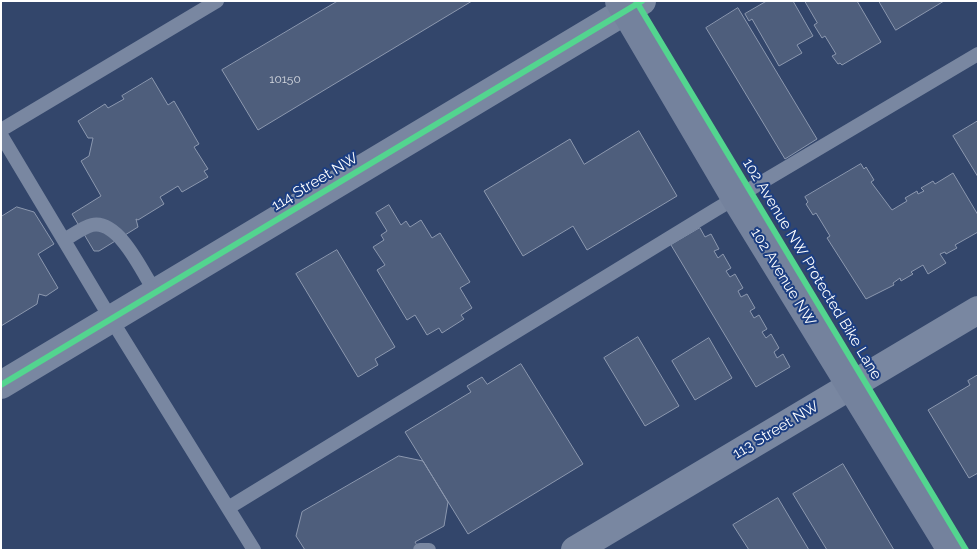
<!DOCTYPE html>
<html>
<head>
<meta charset="utf-8">
<style>
	body { margin:0 }
	#map { position:relative; width:979px; height:551px; overflow:hidden; background:#33466b; font-family:Raleway,sans-serif }
	canvas { display:block }
	.frame { position:absolute; inset:0; border:2px solid #fff; pointer-events:none }
</style>
</head>
<body>
<div id="map">
<canvas width="979" height="551"></canvas>
<div class="frame"></div>
</div>
<script>
const c = document.querySelector('canvas').getContext('2d');
c.lineJoin = 'round';
function paint(path, color) { c.fillStyle = color; c.fill(path, 'evenodd'); }
function trace(path, color, width, dash) { c.strokeStyle = color; c.lineWidth = width; c.lineCap = dash ? 'butt' : 'round'; c.setLineDash(dash || []); c.stroke(path); }
function write(font, color, halo, rows, align = 'center') {
  c.font = font + ' Raleway,sans-serif'; c.lineWidth = 4; c.setLineDash([]); c.textBaseline = 'middle'; c.strokeStyle = halo; c.fillStyle = color; for (const [text, x, y, turn = 0] of rows) {
    c.save(); c.translate(x, y); c.rotate((+turn || 0) * Math.PI / 180); c.textAlign = isNaN(turn) ? turn : align; if (halo) c.strokeText(text, 0, 0); c.fillText(text, 0, 0); c.restore();
  }
}
const building = new Path2D(`
	M338 1H472L258 130 222 70Z
	M767 1H793L813 36 797 45 802 53 779 66 752 19 749 21 745 14Z
	M805 1H857L881 42 842 65 840 63 838 64 832 56 836 54 825 36 822 38 814 25 817 23Z
	M879 1H944L896 30Z
	M738 8 817 139 785 159 706 28Z
	M152 78 168 105 174 101 199 144 194 147 208 169 204 171 208 177 182 192 178 186 160 197 164 204 138 220 136 219 138 227 99 251H94L72 214 101 196 81 161 89 156 93 138H88L78 121 105 104 108 108 124 99 122 96Z
	M978 121V177L953 136Z
	M639 131 677 196 587 250 573 226 523 256 484 191 570 139 584 164Z
	M861 164 864 169 866 167 874 180 871 182 892 210 907 201 905 198 917 191 918 194 924 191 921 188 933 181 935 184 953 173 978 215V232L955 245 957 248 946 254 945 252 940 254 946 263 928 274 923 265 911 272 913 274 901 281 900 278 893 283 894 285 866 299 827 238 830 236 816 213 813 215 806 204 808 202 805 197Z
	M389 205 401 225 406 221 410 227 421 220 432 238 440 233 470 282 460 288 472 308 461 315 464 319 442 333 439 328 427 335 415 315 407 320 377 270 385 265 373 247 384 240 381 235 387 231 376 213Z
	M17 207 34 212 54 244 38 254 58 288 46 296 39 294 37 304 1 326V217Z
	M700 228 705 237 711 234 719 249 714 251 718 258 723 254 731 268 726 271 730 277 735 274 743 288 738 291 741 297 747 294 755 308 750 311 754 318 759 315 767 329 762 332 766 338 771 334 779 348 774 352 777 358 783 354 790 367 756 387 671 245Z
	M337 250 395 347 375 359 378 365 358 377 296 274Z
	M638 337 679 406 645 426 604 358Z
	M709 338 732 378 695 400 672 361Z
	M521 364 583 464 468 534 405 432 471 392 467 386 482 377 487 384Z
	M978 375V473L969 478 928 410 970 385 968 381Z
	M399 456 423 461 448 502 444 526 415 542 420 550H305L296 536 302 512Z
	M843 464 894 550H827L793 494Z
	M778 498 809 550H749L733 525Z`);
const lane = new Path2D(`
	M1 130 217 1
	M1 135 111 319 254 550
	M64 240C72 236 83 227 92 225 119 219 143 273 155 292
	M228 508 715 210 978 54
	M420 550H429`);
const street = new Path2D(`
	M1 385 642 1
	M575 550 978 310`);
const secondary = new Path2D(`
	M619 1 735 198 951 550`);
const cycleway = new Path2D(`
	M636 1 966 550
	M1 385 642 1`);
const numberNames = [
	["10150",285,79]
];
const streetNames = [
	["114 Street NW",315,182,-31],
	["102 Avenue NW Protected Bike Lane",812,269,59],
	["102 Avenue NW",783,277,59],
	["113 Street NW",776,430,-31]
];
paint(building, '#4e5e7c');
trace(building, '#8c98af', 1);
trace(lane, '#7987a1', 14);
trace(street, '#7987a1', 28);
trace(secondary, '#74829d', 28);
trace(cycleway, '#53d58f', 6);
write('12px', '#d3d7de', null, numberNames);
write('15px', '#fff', '#1c3e82', streetNames);
</script>
</body>
</html>
